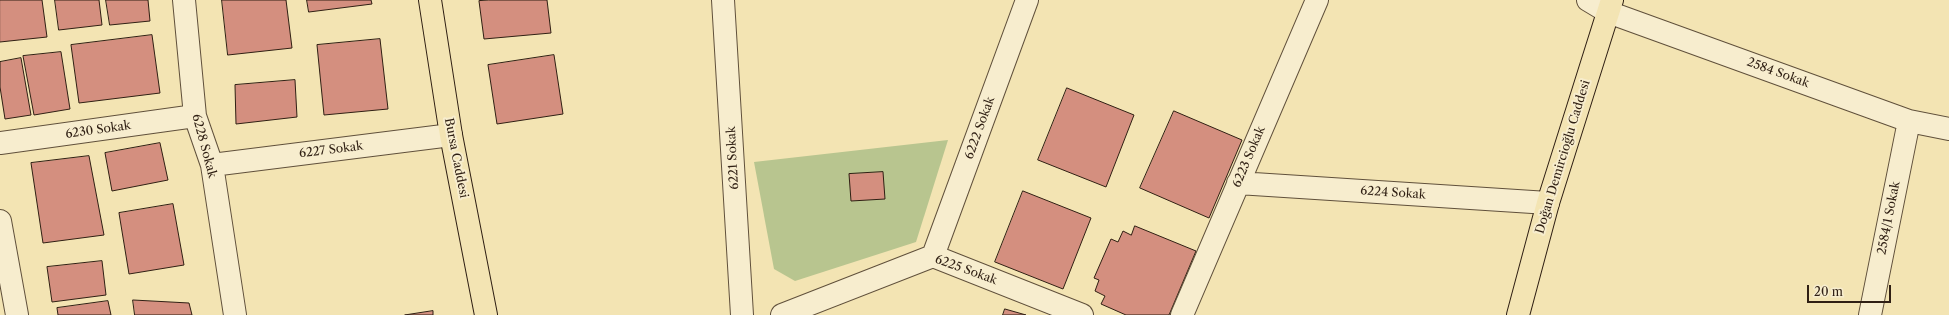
<!DOCTYPE html>
<html>
<head>
<meta charset="utf-8">
<style>
	body { margin:0 }
	#map { position:relative; width:1949px; height:315px; overflow:hidden; background:#f3e4b3; font-family:"Libre Caslon Text",serif }
	canvas { display:block }
	.scale { position:absolute; left:1807px; top:285px; width:84px; height:18px; box-sizing:border-box; border:2px solid #2f1f13; border-top:0; padding-left:5px; font-size:12px; line-height:14px; white-space:nowrap; color:#2f1f13; -webkit-text-stroke:3px #f7edce; paint-order:stroke }
</style>
</head>
<body>
<div id="map">
<canvas width="1949" height="315"></canvas>
<div class="scale">20 m</div>
</div>
<script>
const c = document.querySelector('canvas').getContext('2d');
c.lineJoin = 'round';
function paint(path, color) { c.fillStyle = color; c.fill(path, 'evenodd'); }
function trace(path, color, width, dash) { c.strokeStyle = color; c.lineWidth = width; c.lineCap = dash ? 'butt' : 'round'; c.setLineDash(dash || []); c.stroke(path); }
function write(font, color, halo, rows, align = 'center') {
  c.font = font + ' "Libre Caslon Text",serif'; c.lineWidth = 4; c.setLineDash([]); c.textBaseline = 'middle'; c.strokeStyle = halo; c.fillStyle = color; for (const [text, x, y, turn = 0] of rows) {
    c.save(); c.translate(x, y); c.rotate((+turn || 0) * Math.PI / 180); c.textAlign = isNaN(turn) ? turn : align; if (halo) c.strokeText(text, 0, 0); c.fillText(text, 0, 0); c.restore();
  }
}
const green = new Path2D(`
	M948 140 916 242 795 281 774 269 754 162Z`);
const building = new Path2D(`
	M0 0H42L47 37 0 42Z
	M55 0H99L102 25 59 30Z
	M106 0H148L150 21 110 25Z
	M222 0H286L292 48 228 55Z
	M307 0H371L372 4 309 12Z
	M489 0H547L551 33 484 39 479 1Z
	M152 35 160 93 79 103 71 45Z
	M380 39 388 109 324 115 317 45Z
	M61 52 70 109 34 115 23 56Z
	M554 55 563 114 497 124 488 65Z
	M21 58 31 115 5 119 0 87V62Z
	M295 80 297 117 236 124 235 85Z
	M1067 88 1134 115 1106 187 1038 160Z
	M1174 111 1242 140 1209 218 1140 188Z
	M160 143 168 180 112 191 105 153Z
	M89 156 104 235 43 243 31 163Z
	M883 172 885 199 851 201 849 174Z
	M1023 191 1091 218 1063 289 995 262Z
	M173 204 184 265 129 274 119 213Z
	M1135 226 1196 251 1169 315H1126L1101 304 1105 296 1095 291 1099 280 1094 278 1111 239 1118 242 1123 231 1131 235Z
	M102 261 106 295 52 302 47 267Z
	M133 300 189 303 192 315H135Z
	M108 301 111 315H58L57 308Z
	M1005 309 1026 315H1003Z
	M433 311V315H405Z`);
const minor = new Path2D(`
	M184 0 195 116 212 165 235 315
	M723 0 742 315
	M1588 0 1608 12 1909 121 1949 129
	M0 143 195 116
	M212 165 451 135
	M1238 183 1548 203
	M0 221 17 315
	M933 256 1027 0
	M782 315 933 256 1082 315
	M1182 315 1317 0
	M1870 315 1909 121`);
const major = new Path2D(`
	M430 0 451 135 486 315
	M1518 315 1548 203 1612 0`);
const streetNames = [
	["2584 Sokak",1778,73,20],
	["6222 Sokak",980,128,-70],
	["6230 Sokak",98,130,-8],
	["6228 Sokak",204,146,75],
	["6227 Sokak",331,150,-7],
	["6223 Sokak",1249,157,-67],
	["Doğan Demircioğlu Caddesi",1563,157,-73],
	["Bursa Caddesi",456,158,79],
	["6221 Sokak",733,158,-93],
	["6224 Sokak",1393,193,4],
	["2584/1 Sokak",1889,218,-79],
	["6225 Sokak",966,270,20]
];
paint(green, '#b8c58f');
paint(building, '#d48f7f');
trace(building, '#2f1f13', 1);
trace(minor, '#60503b', 24);
trace(major, '#2f1f13', 24);
trace(minor, '#f7edce', 22);
trace(major, '#f3e4b3', 22);
write('12px', '#2f1f13', '#f7edce', streetNames);
</script>
</body>
</html>
